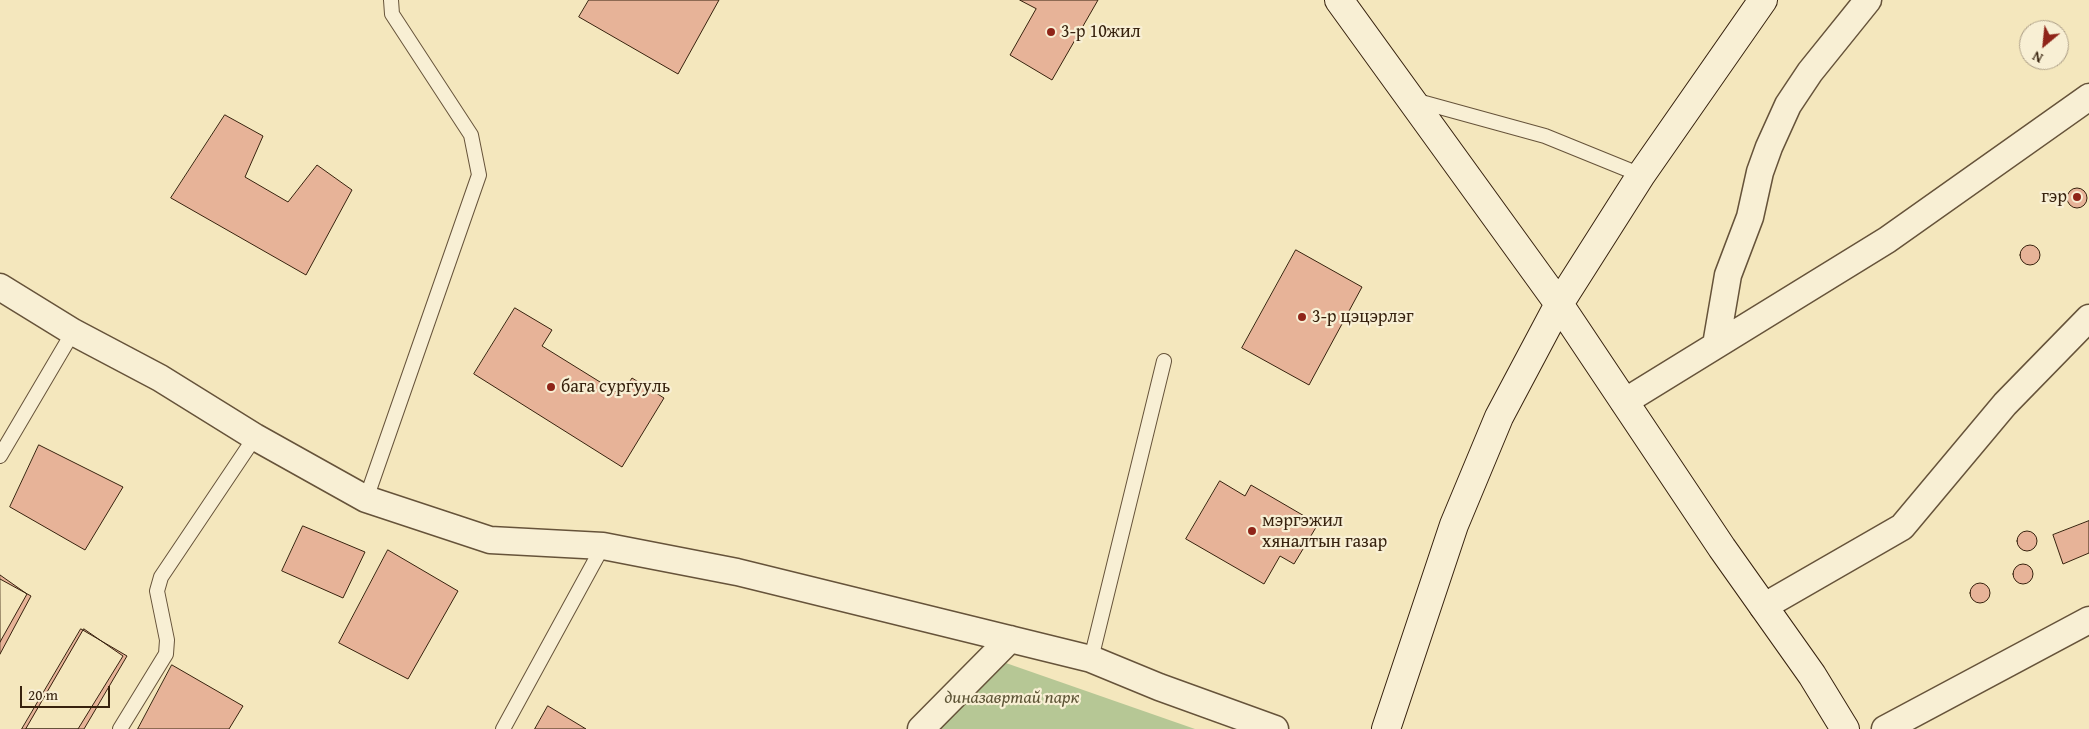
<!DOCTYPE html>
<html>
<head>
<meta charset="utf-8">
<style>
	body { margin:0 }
	#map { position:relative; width:2089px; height:729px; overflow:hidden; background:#f4e7bd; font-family:"Gentium Book Plus",serif }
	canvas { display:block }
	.north { position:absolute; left:2019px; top:20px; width:50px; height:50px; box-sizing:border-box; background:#f8efd4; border:1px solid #ab9d85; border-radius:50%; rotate:208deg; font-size:14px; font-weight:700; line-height:20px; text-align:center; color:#37220e }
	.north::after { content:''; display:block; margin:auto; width:18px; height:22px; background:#8f2418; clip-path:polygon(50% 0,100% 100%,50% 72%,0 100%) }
	.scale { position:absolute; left:20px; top:686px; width:90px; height:22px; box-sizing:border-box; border:2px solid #37220e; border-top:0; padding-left:6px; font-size:15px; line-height:18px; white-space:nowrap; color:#37220e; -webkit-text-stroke:4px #f8efd4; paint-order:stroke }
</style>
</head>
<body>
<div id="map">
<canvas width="2089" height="729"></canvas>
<div class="north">N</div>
<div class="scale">20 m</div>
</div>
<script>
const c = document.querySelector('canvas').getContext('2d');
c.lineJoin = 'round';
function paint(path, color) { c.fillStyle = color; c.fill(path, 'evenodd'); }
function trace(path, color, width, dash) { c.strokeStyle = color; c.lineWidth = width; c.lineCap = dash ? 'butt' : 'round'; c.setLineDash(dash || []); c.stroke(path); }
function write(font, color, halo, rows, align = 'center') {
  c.font = font + ' "Gentium Book Plus",serif'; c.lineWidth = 4.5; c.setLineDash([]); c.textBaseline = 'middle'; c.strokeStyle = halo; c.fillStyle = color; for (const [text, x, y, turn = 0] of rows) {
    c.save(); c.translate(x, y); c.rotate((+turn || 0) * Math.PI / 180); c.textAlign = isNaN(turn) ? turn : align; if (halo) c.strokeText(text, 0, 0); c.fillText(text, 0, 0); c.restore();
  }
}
const green = new Path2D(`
	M1003 662 1195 729H935Z`);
const building = new Path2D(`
	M589 0H719L678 74 579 17Z
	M1020 0H1098L1052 80 1010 55 1036 9Z
	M225 115 263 136 245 177 288 202 317 165 352 190 306 275 171 198Z
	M2067 198a10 10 0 1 1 20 0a10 10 0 1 1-20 0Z
	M2020 255a10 10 0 1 1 20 0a10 10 0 1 1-20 0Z
	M1296 250 1362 287 1309 385 1242 348Z
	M515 308 552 330 542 346 621 395 632 378 664 398 622 467 474 374Z
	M39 445 123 487 85 550 10 507Z
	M1220 481 1245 496 1251 485 1318 524 1294 564 1280 556 1264 584 1186 539Z
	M2089 521V553L2063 564 2053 535Z
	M303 526 365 552 343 598 282 571Z
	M2017 541a10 10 0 1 1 20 0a10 10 0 1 1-20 0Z
	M388 550 458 591 408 679 339 643Z
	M2013 574a10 10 0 1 1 20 0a10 10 0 1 1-20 0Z
	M0 575 27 594 0 642Z
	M0 579 31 596 0 654Z
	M1970 593a10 10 0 1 1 20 0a10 10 0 1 1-20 0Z
	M81 629 127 656 84 729H22Z
	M84 629 123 656 78 729H26Z
	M172 665 243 706 229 729H138Z
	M548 706 586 729H535Z`);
const lane = new Path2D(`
	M1414 100 1545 136 1641 175
	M0 456 73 332
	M366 499 479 175 471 135 392 14 391 0
	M1091 659 1164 361
	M120 729 166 654 167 640 157 591 161 577 255 437
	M503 729 603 546`);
const street = new Path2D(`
	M0 287 73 332 160 378 255 437 366 499 490 540 603 546 737 572 1091 659 1159 687 1275 729
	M1716 345 1728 275 1750 217 1760 172 1769 147 1788 105 1810 72 1868 0
	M1624 402 1887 240 2089 97
	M1763 607 1902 527 2005 404 2089 318
	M921 729 1010 639
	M1885 729 2089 620`);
const secondary = new Path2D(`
	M1339 0 1559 304 1499 417 1454 525 1386 729
	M1763 0 1641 175 1559 304 1722 548 1812 675 1845 729`);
const markers = [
	[1051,32,5,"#8f2418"],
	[2077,197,5,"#8f2418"],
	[1302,317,5,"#8f2418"],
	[551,387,5,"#8f2418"],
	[1252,531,5,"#8f2418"]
];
const poiNames = [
	["3-р 10жил",1061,32],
	["гэр",2067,197,"right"],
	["3-р цэцэрлэг",1312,317],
	["бага сургууль",561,387],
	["мэргэжил",1262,521],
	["хяналтын газар",1262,542]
];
const parkNames = [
	["диназавртай парк",1012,698]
];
paint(green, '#b6c795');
paint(building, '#e7b398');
trace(building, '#37220e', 1);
trace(lane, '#66533a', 16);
trace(street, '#66533a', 29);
trace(secondary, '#37220e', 30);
trace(lane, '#f8efd4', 14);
trace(street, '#f8efd4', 26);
trace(secondary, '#f8efd4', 28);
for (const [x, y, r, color] of markers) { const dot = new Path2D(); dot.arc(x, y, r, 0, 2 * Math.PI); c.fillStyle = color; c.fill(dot); trace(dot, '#f8efd4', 2); }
write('18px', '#37220e', '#f8efd4', poiNames, 'left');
write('italic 18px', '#5d5436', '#f8efd4', parkNames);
</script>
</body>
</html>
